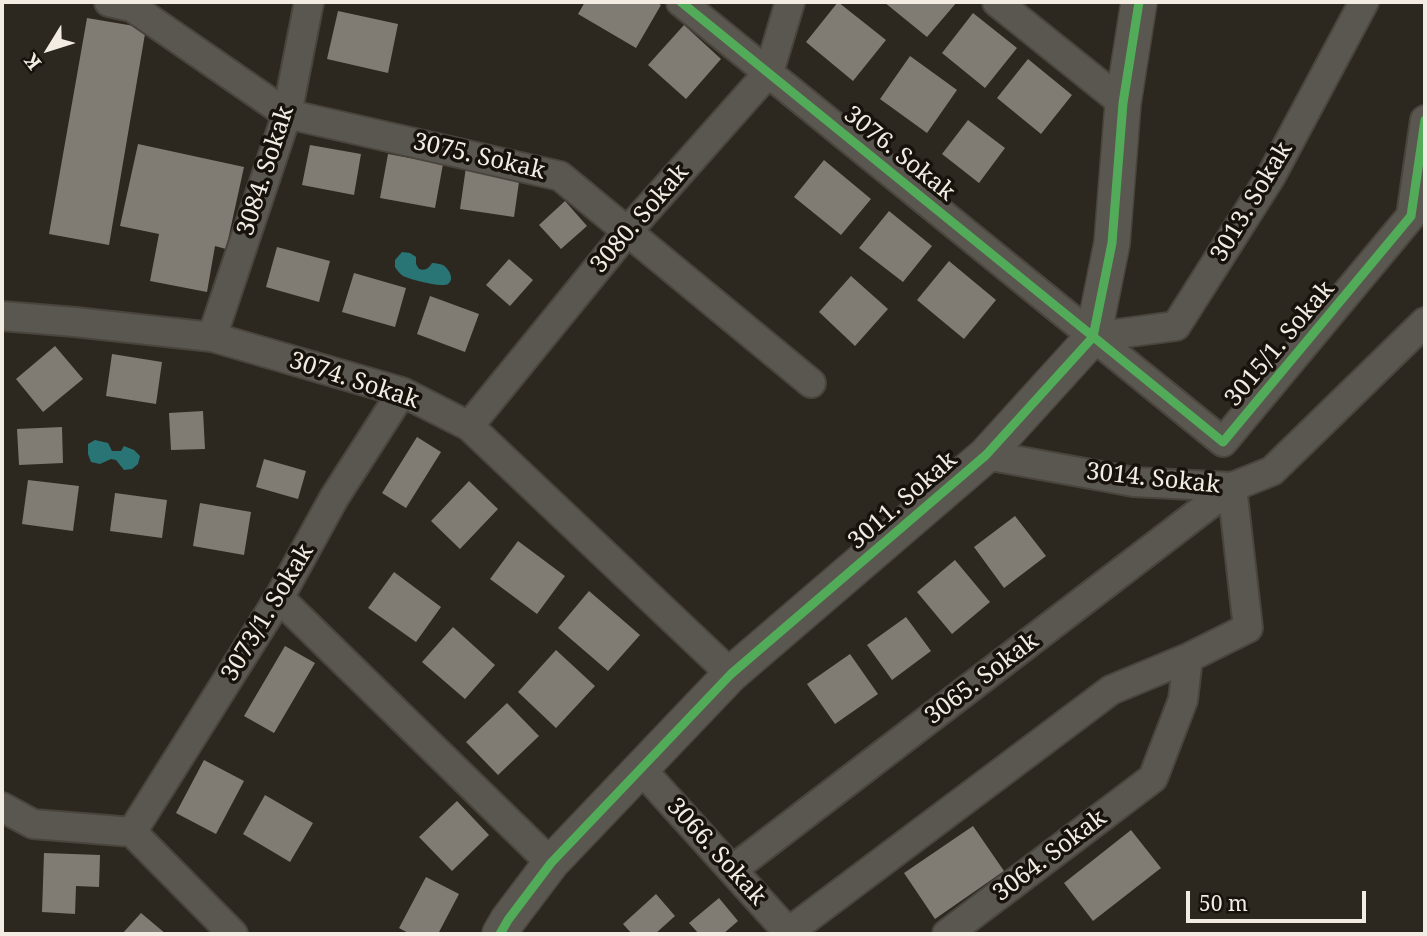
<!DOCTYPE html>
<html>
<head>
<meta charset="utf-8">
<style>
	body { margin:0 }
	#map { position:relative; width:1427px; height:936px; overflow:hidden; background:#2d281f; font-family:"Noto Serif",serif }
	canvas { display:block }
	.frame { position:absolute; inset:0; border:4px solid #f2ece2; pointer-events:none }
	.north { position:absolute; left:14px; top:14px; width:70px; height:70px; -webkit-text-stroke:5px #17130c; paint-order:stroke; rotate:232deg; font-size:19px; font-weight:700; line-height:28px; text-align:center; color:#f2ece2 }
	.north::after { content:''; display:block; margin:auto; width:24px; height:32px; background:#f2ece2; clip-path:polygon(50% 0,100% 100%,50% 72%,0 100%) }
	.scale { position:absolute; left:1186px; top:891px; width:180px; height:32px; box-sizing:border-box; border:4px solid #f2ece2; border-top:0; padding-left:9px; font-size:21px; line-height:24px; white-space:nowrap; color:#f2ece2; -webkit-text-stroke:5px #17130c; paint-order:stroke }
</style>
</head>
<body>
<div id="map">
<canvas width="1427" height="936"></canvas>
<div class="frame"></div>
<div class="north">K</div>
<div class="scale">50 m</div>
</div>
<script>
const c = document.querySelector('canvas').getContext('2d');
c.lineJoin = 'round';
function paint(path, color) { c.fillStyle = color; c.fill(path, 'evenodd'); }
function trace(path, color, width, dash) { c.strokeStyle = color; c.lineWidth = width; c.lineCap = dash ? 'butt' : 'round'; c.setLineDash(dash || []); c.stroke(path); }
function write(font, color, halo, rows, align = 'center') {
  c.font = font + ' "Noto Serif",serif'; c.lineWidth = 7; c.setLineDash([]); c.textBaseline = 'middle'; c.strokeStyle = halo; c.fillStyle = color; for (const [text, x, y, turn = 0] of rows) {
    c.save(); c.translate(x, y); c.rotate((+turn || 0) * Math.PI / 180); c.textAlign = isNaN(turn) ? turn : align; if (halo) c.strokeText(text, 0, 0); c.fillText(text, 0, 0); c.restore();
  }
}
const water = new Path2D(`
	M402 252 410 253 416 257V264L419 269C426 271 429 268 432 263 434 263 441 264 443 265 449 269 455 279 448 284 442 288 409 279 403 276 400 274 397 270 395 267V260Z
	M95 440 108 443 112 451H121L124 446 134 450 140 456 138 464 132 469 124 470 116 460 111 459 100 464 91 462 88 454V444Z`);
const building = new Path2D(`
	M585 2H655L661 5 636 48 578 14Z
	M838 2 886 40 853 81 806 42Z
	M884 2H957L927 37Z
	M338 11 398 24 388 73 327 59Z
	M973 13 1017 48 985 88 942 53Z
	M87 18 146 28 109 245 49 234Z
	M684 25 721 59 686 99 648 65Z
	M910 56 957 90 927 133 880 99Z
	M1028 59 1072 95 1041 134 997 98Z
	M968 120 1005 148 979 183 942 154Z
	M138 144 244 167 226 249 215 246 207 292 150 281 159 234 120 226Z
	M310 145 361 154 354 195 302 185Z
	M388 154 443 164 435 208 380 198Z
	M824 160 871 199 841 235 794 197Z
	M466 167 520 175 514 217 460 209Z
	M565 201 587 226 561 249 539 225Z
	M889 211 932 246 903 282 859 248Z
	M277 247 330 261 319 302 266 287Z
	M509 259 533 280 510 306 486 285Z
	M949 261 996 300 964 339 917 300Z
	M354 273 406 288 395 327 342 312Z
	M851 276 888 309 855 346 819 312Z
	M430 296 479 314 465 352 417 334Z
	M55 346 83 379 43 412 16 379Z
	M112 354 162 362 156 404 106 396Z
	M203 411 205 449 171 450 169 413Z
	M62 427 63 463 19 465 17 429Z
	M417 437 441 452 406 508 382 493Z
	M264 459 306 471 298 499 256 487Z
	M28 480 79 486 73 531 22 524Z
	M469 481 498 509 460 549 431 521Z
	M115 493 167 500 162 538 110 531Z
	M200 503 251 512 244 555 193 546Z
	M1015 516 1046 556 1004 588 974 547Z
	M518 541 565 576 537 614 490 579Z
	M955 560 990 602 952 634 917 592Z
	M394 572 441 607 416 642 368 608Z
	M589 591 640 635 608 671 558 628Z
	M906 617 931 651 892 680 867 645Z
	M453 627 495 665 465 699 422 662Z
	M285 646 315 663 274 733 244 716Z
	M556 650 595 686 556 728 518 692Z
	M850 654 878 694 835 724 807 684Z
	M507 703 539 736 498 775 466 742Z
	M204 760 244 781 216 834 176 813Z
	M265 795 313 823 290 862 243 834Z
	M457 801 489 835 452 871 419 837Z
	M973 826 1004 871 935 919 904 873Z
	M1131 830 1161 868 1093 921 1064 883Z
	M44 853 100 855 99 887 76 886 75 914 42 912Z
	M426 877 459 894 438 934H410L399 928Z
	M656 894 675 916 655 934H632L623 924Z
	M719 898 738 921 723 934H699L689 923Z
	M141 913 166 934H122Z`);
const minor = new Path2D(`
	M109 2 132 7 287 114 560 176 811 383
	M681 2 1223 442 1411 216 1425 120
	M997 2 1123 103
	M2 316 75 322 212 337 402 392 469 426 731 674
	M212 337 287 114 309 2
	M1093 337 1176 326 1271 176 1364 2
	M469 426 627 232 769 72 790 2
	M986 455 1134 482 1232 487 1272 471 1425 322
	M279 598 551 863
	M641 769 788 932 792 934
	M2 807 33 824 132 832
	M132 832 279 598 334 498 402 392
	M132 832 233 934
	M732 870 1232 487
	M786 934 1111 690 1188 658 1248 628 1232 487
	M947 934 1153 778 1183 700 1188 658`);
const tertiary = new Path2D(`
	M500 934 508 920 551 863 731 674 986 455 1093 337 1112 243 1123 103 1139 2`);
const cycleway = new Path2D(`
	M681 2 1223 442 1411 216 1425 120
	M500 934 508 920 551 863 731 674 986 455 1093 337 1112 243 1123 103 1139 2`);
const streetNames = [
	["3076. Sokak",899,154,39],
	["3075. Sokak",479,157,13],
	["3084. Sokak",266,171,-72],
	["3013. Sokak",1252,202,-59],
	["3080. Sokak",640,219,-49],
	["3015/1. Sokak",1280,344,-50],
	["3074. Sokak",354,381,18],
	["3014. Sokak",1153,479,6],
	["3011. Sokak",903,501,-41],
	["3073/1. Sokak",268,613,-59],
	["3065. Sokak",982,679,-37],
	["3066. Sokak",716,852,48],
	["3064. Sokak",1050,856,-37]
];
paint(water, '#297475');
paint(building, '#807b73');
trace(minor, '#49453d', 32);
trace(tertiary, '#49453d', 38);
trace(minor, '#5a5650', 28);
trace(tertiary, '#5a5650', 35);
trace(cycleway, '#51ab58', 9);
write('24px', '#f2ece2', '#17130c', streetNames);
</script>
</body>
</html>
